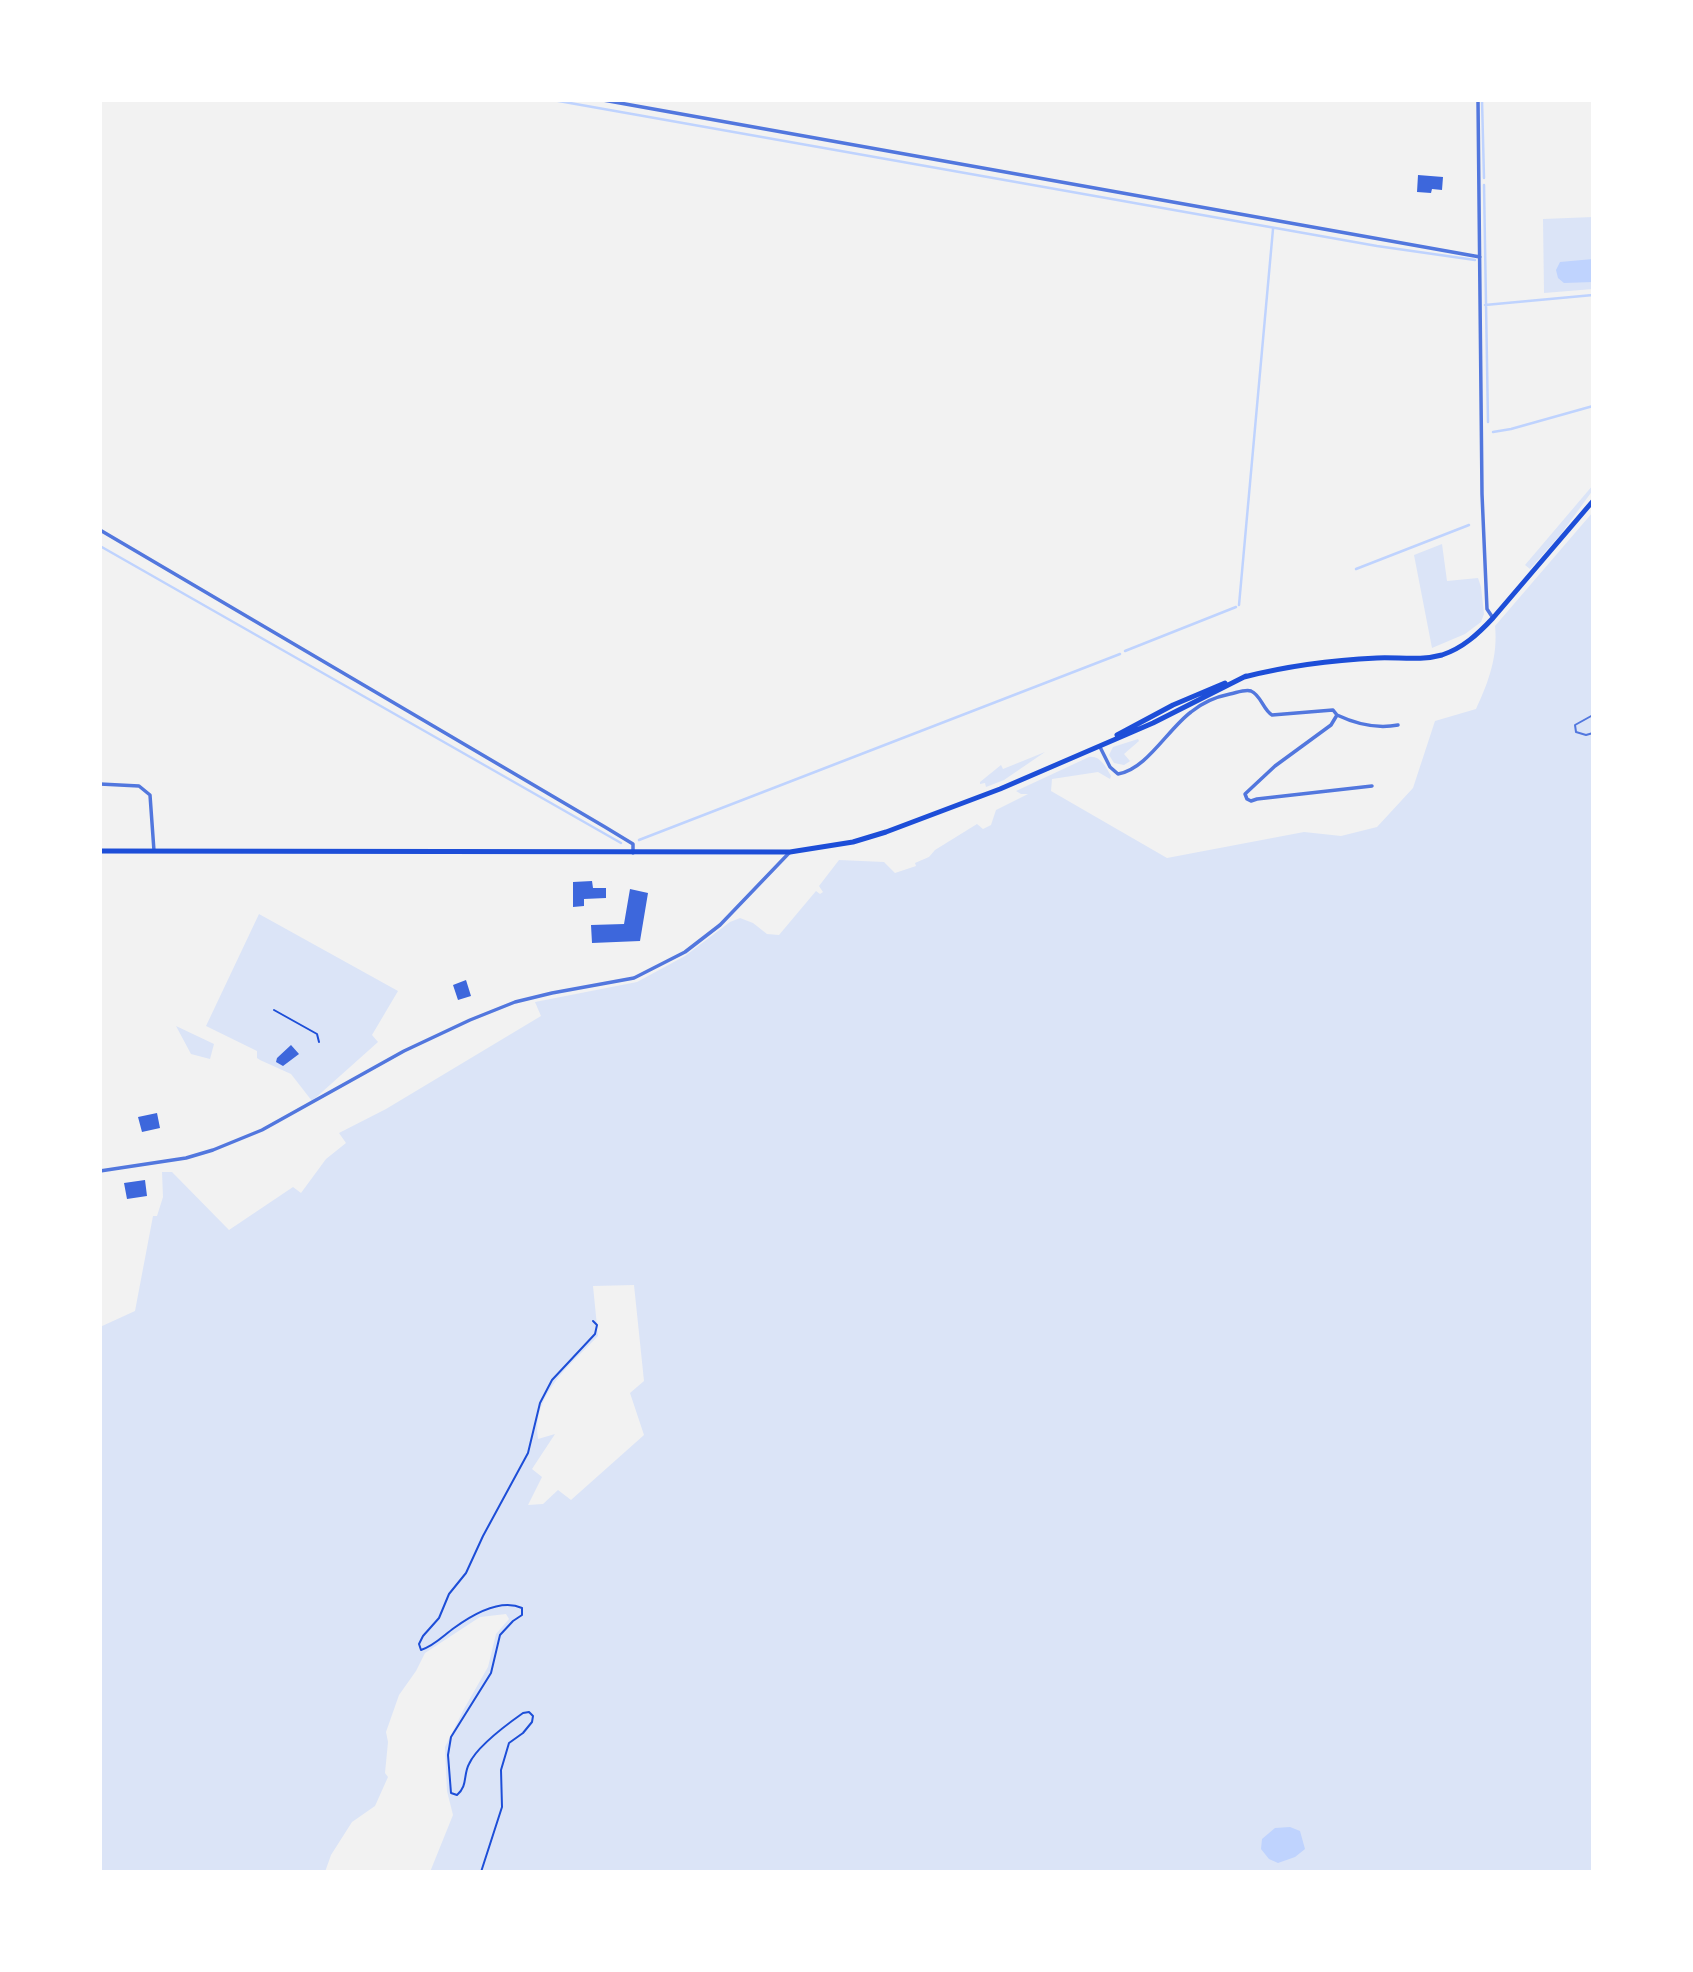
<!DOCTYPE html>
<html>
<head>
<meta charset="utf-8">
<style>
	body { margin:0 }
	#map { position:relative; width:1693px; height:1972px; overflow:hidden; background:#f2f2f2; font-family:Lato,sans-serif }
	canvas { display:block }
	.frame { position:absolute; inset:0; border:102px solid #fff; pointer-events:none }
</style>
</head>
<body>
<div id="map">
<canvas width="1693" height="1972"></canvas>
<div class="frame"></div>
</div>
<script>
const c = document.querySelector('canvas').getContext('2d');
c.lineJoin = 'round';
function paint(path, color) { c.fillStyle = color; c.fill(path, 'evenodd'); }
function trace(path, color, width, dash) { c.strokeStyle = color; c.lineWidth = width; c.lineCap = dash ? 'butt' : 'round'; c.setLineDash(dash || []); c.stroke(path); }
const green = new Path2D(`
	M1593 217V289L1544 293 1543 219Z
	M1593 485V490L1561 534 1530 569 1525 565Z
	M1593 512V1872H430L453 1815 447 1791 445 1747 464 1709 488 1667 496 1634 509 1619 506 1614 480 1617 425 1653 416 1671 399 1695 386 1732 388 1742 385 1773 388 1777 375 1806 352 1822 331 1855 325 1872H100V1444L102 1442 100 1327 135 1311 153 1216H157L163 1197 162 1172H172L229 1230 293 1187 301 1193 326 1159 346 1143 339 1133 386 1109 541 1016 535 1002 637 982 685 956 730 922 740 918 753 923 767 934 779 935 816 891 820 894 823 892 819 886 839 860 884 862 895 873 916 866 915 863 929 857 935 850 977 824 983 829 991 825 996 810 1028 794H1021L1016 791 1089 757C1100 755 1106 767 1111 776L1110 779 1098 772 1052 779 1051 791 1167 858 1304 832 1341 836 1377 827 1413 788 1435 721 1476 709C1489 681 1498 656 1495 626ZM634 1285 644 1381 630 1393 644 1435 571 1500 558 1490 543 1504 528 1505 542 1477 532 1469 555 1434 538 1439C531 1395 571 1364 598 1336L593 1286Z
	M1442 544 1447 581 1478 578 1481 587 1484 614 1481 622 1465 634 1432 648 1414 555Z
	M1138 739 1139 741 1124 754 1130 761 1135 758 1124 765 1114 763 1109 755 1113 747Z
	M1045 752 1004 780 986 787 985 783 980 784V782L1001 765 1003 769Z
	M259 914 398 991 372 1035 378 1042 312 1101 291 1074 260 1060 257 1058V1051L206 1026Z
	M176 1026 214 1044 210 1059 191 1054Z`);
const water = new Path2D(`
	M1593 259V282L1564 283 1558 278 1556 270 1560 262Z
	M1290 1827 1300 1831 1305 1849 1295 1857 1278 1863 1269 1859 1261 1849 1262 1839 1275 1828Z`);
const stream = new Path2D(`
	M553 100 1377 246 1475 260
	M1482 100 1484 178
	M1484 185 1488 422
	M1485 305 1593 295
	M1493 432 1511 429 1593 406
	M100 546 621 843
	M1356 569 1469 525
	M1239 605 1273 229
	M1125 651 1236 607
	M639 840 1120 654`);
const building = new Path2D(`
	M1418 175 1443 177 1442 190 1432 189 1431 193 1417 192Z
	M592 881 593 888H606V898L584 899V906L573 907V882Z
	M630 889 648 893 640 941 592 943 591 925 624 924Z
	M466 980 471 996 458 1000 453 985Z
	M291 1045 299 1054 283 1066 276 1062 277 1058Z
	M157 1113 160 1128 142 1132 138 1117Z
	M145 1180 147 1196 127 1199 124 1183Z`);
const path = new Path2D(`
	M274 1010 317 1034 319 1042
	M481 1872 502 1807 501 1770 509 1743 523 1733 532 1722 533 1716 529 1712 523 1713C506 1725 477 1746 469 1764 463 1775 468 1786 457 1795L451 1793 448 1755 451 1737 491 1673 500 1635 513 1621 522 1615V1608C500 1598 472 1615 454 1628 443 1636 434 1646 421 1650L419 1644 423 1636 439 1618 449 1594 466 1573 483 1536 528 1453 540 1403 552 1380 595 1334 597 1325 593 1321`);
const service = new Path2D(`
	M1593 715 1575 725 1576 732 1586 735 1593 733`);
const minor = new Path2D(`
	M603 100 1480 257
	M1478 100 1482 494 1487 609 1493 618
	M100 530 605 827 633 844V853
	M1337 715C1356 724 1377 729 1398 725
	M1100 747 1110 767 1118 774C1146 770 1168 729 1191 712 1203 702 1215 697 1230 694 1236 693 1245 689 1251 691 1261 695 1263 710 1272 715L1333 710 1337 715 1331 725 1275 766 1245 794 1247 799 1251 801 1257 799 1372 786
	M100 784 139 786 150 795 154 851
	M100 1171 186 1158 213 1150 262 1130 404 1051 470 1020 515 1002 552 993 634 978 685 952 720 925 790 852`);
const secondary = new Path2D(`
	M1244 677C1287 666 1334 660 1377 658 1399 657 1420 661 1442 655 1463 648 1478 634 1493 618L1593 501
	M1117 735 1173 705 1225 683
	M100 851 790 852 853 842 886 832 1000 789 1153 723 1246 676`);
paint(green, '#dbe4f7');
paint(water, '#bfd3fe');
trace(stream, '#bfd3fe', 2.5);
paint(building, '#3d67dc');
trace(path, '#1d4ed8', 2);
trace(service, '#5277de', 2);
trace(minor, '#5277de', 3.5);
trace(secondary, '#1d4ed8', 5);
</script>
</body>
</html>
